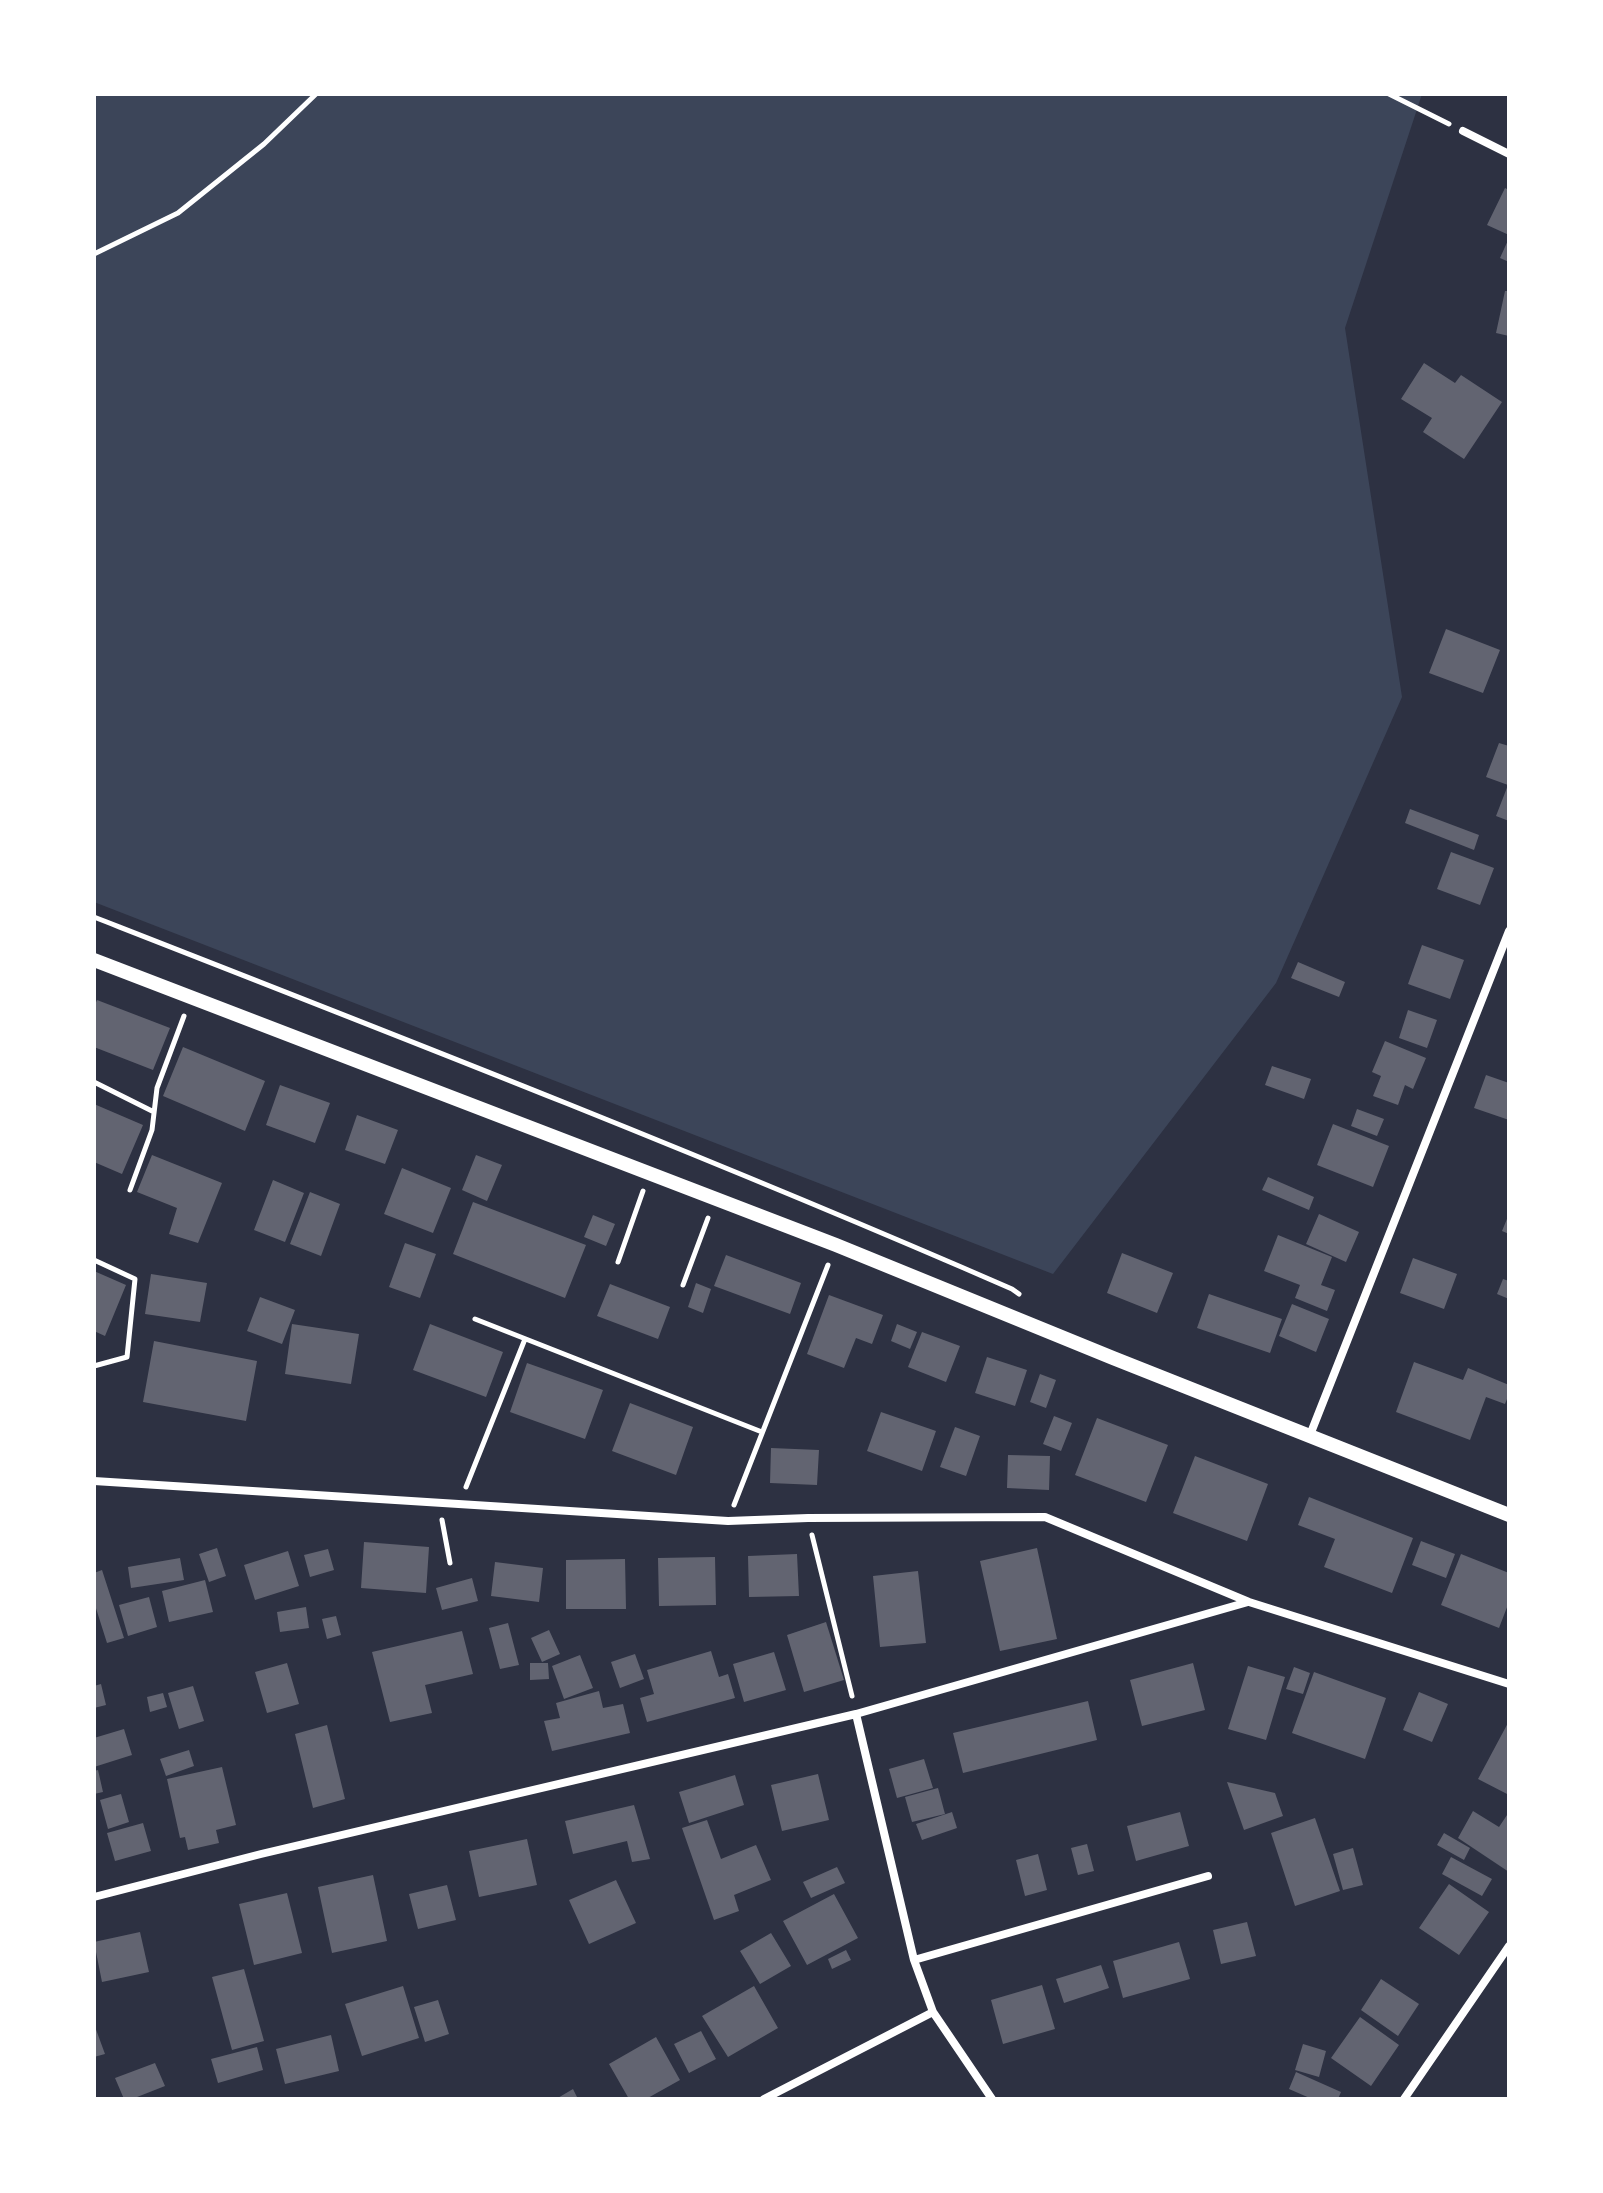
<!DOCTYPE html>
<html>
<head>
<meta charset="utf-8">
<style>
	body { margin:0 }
	#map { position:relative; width:1603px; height:2193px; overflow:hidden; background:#2d3142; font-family:"Titillium Web",sans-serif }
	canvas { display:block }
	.frame { position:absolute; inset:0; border:96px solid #fff; pointer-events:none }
</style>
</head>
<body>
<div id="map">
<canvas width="1603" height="2193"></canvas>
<div class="frame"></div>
</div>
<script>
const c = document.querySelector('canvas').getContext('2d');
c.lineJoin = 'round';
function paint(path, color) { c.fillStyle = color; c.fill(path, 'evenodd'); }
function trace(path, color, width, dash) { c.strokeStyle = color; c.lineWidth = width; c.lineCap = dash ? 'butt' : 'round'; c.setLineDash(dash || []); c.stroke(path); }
const green = new Path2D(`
	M94 94H1422L1345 328 1402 697 1276 983 1053 1274 94 902Z`);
const building = new Path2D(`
	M1505 188 1509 190V235L1487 225Z
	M1509 238V262L1500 258Z
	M1505 291H1509V336L1496 333Z
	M1424 363 1455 383 1461 375 1502 402 1464 459 1423 432 1432 418 1401 399Z
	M1446 629 1500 650 1483 693 1429 673Z
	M1499 743 1509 746V821L1496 816 1508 785 1486 777Z
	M1410 809 1479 835 1474 850 1405 823Z
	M1451 852 1494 868 1480 905 1437 889Z
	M1422 945 1464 960 1450 999 1408 984Z
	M1298 962 1345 982 1339 997 1291 978Z
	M97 1000 170 1028 153 1070 94 1047V1007Z
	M1408 1010 1437 1020 1427 1048 1399 1038Z
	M1385 1041 1426 1058 1413 1089 1405 1085 1398 1105 1373 1096 1381 1076 1372 1072Z
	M183 1047 265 1081 245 1131 163 1096Z
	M1272 1066 1311 1079 1304 1099 1265 1085Z
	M1486 1075 1509 1083V1120L1474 1108Z
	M280 1085 330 1103 315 1143 266 1125Z
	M94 1104 143 1125 122 1174 94 1162Z
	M1357 1109 1384 1119 1377 1136 1351 1126Z
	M357 1115 398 1130 385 1164 345 1150Z
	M1333 1124 1389 1146 1373 1187 1317 1165Z
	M152 1155 222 1183 198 1243 169 1234 177 1208 137 1192Z
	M476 1155 502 1165 487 1201 462 1190Z
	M402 1168 451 1188 433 1233 384 1214Z
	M1268 1177 1314 1197 1309 1210 1262 1190Z
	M273 1180 304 1193 285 1242 254 1230Z
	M310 1192 340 1204 321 1256 290 1244Z
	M473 1202 586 1245 565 1298 453 1254Z
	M1319 1214 1359 1232 1346 1262 1306 1244Z
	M1509 1214V1234L1502 1231Z
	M593 1215 615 1224 606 1246 584 1237Z
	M1278 1235 1332 1257 1321 1285 1335 1290 1327 1311 1295 1298 1300 1285 1264 1271Z
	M405 1243 436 1254 420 1298 389 1287Z
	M1122 1253 1173 1273 1157 1313 1107 1293Z
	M726 1255 801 1283 790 1314 714 1286Z
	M1413 1258 1457 1274 1444 1309 1400 1293Z
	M94 1271 126 1285 105 1336 94 1331Z
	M151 1274 207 1283 200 1322 145 1314Z
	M1503 1279 1509 1281V1299L1497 1294Z
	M696 1283 711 1289 703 1313 688 1307Z
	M610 1284 670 1307 658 1339 597 1316Z
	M1209 1294 1282 1319 1270 1353 1197 1328Z
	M829 1295 883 1315 872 1344 856 1338 844 1368 807 1354Z
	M260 1297 295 1310 282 1344 247 1331Z
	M1292 1304 1329 1319 1316 1352 1279 1336Z
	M292 1324 359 1334 351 1384 285 1374Z
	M430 1324 503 1352 486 1397 413 1370Z
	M897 1324 917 1332 910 1349 891 1341Z
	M922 1332 960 1346 946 1382 908 1367Z
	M154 1341 257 1361 246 1421 143 1402Z
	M987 1357 1027 1370 1015 1406 975 1393Z
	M1414 1362 1463 1380 1468 1368 1509 1385V1394L1505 1404 1486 1397 1470 1440 1396 1412Z
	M527 1363 603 1390 585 1439 510 1412Z
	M1040 1374 1056 1380 1046 1408 1030 1402Z
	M630 1403 693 1427 676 1475 612 1451Z
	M881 1412 936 1431 922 1471 867 1451Z
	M1054 1416 1072 1423 1061 1451 1043 1444Z
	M1097 1418 1168 1445 1146 1502 1075 1475Z
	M955 1427 980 1436 966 1476 940 1467Z
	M771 1448 819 1450 817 1485 770 1483Z
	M1008 1455 1050 1456 1049 1490 1007 1488Z
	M1195 1456 1268 1484 1247 1541 1173 1513Z
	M1309 1497 1413 1538 1392 1593 1324 1567 1335 1539 1298 1525Z
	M1421 1541 1455 1554 1446 1578 1412 1565Z
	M364 1542 429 1547 426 1593 361 1588Z
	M217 1548 226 1576 209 1582 199 1554Z
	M1037 1548 1057 1639 1000 1651 980 1561Z
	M328 1549 334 1570 310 1577 304 1555Z
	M288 1551 299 1586 255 1600 244 1565Z
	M797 1554 799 1596 749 1597 748 1556Z
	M1461 1554 1509 1573V1602L1499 1628 1441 1605Z
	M715 1557 716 1605 659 1606 658 1558Z
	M180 1558 184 1580 131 1588 128 1567Z
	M625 1559 626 1609H566V1560Z
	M495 1562 543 1568 539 1602 491 1596Z
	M102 1570 124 1638 107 1643 94 1602V1573Z
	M918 1571 926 1643 880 1647 873 1576Z
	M472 1578 478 1601 442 1610 436 1588Z
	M205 1580 213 1612 169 1622 162 1591Z
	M149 1597 157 1627 128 1636 119 1605Z
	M306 1607 309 1628 280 1632 277 1612Z
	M336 1616 341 1635 327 1639 322 1619Z
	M826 1622 844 1680 804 1692 787 1635Z
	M508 1623 519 1665 500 1669 489 1628Z
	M549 1630 560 1654 542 1662 531 1638Z
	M462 1631 473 1674 425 1685 432 1713 390 1722 372 1652Z
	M711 1651 719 1677 728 1674 735 1698 647 1722 640 1698 654 1694 647 1670Z
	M774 1652 786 1690 744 1702 733 1664Z
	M635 1654 644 1679 620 1688 611 1662Z
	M580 1655 593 1688 564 1699 552 1666Z
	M287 1663 299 1704 267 1713 255 1672Z
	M530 1663H548L549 1679 530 1680Z
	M1193 1663 1205 1710 1142 1726 1130 1680Z
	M1248 1666 1285 1677 1266 1740 1228 1729Z
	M1294 1667 1310 1673 1303 1694 1286 1689Z
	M1314 1672 1386 1698 1365 1759 1292 1733Z
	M101 1684 106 1705 94 1708V1686Z
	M193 1686 204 1721 179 1729 168 1693Z
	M599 1691 603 1708 623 1704 630 1733 552 1751 544 1721 560 1718 556 1703Z
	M1419 1692 1448 1704 1432 1742 1403 1730Z
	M163 1693 167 1707 150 1712 147 1697Z
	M1088 1701 1097 1740 963 1773 953 1733Z
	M1509 1721V1795L1478 1779Z
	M327 1725 345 1799 313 1808 295 1734Z
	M124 1729 132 1755 94 1767V1738Z
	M189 1750 194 1766 166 1776 160 1759Z
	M924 1759 933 1788 897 1798 889 1769Z
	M222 1767 236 1825 216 1830 219 1843 188 1850 185 1837 180 1838 167 1779Z
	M98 1770 103 1792 94 1794V1771Z
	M818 1774 829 1820 782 1831 771 1785Z
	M735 1775 744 1805 689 1823 679 1792Z
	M1227 1782 1275 1793 1283 1816 1244 1830Z
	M938 1788 945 1814 912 1822 905 1797Z
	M121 1794 129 1822 108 1829 100 1800Z
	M634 1805 650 1859 632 1862 627 1841 573 1854 565 1821Z
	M1473 1811 1499 1827 1509 1812V1872L1458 1838Z
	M952 1812 957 1828 922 1840 916 1824Z
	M1180 1812 1189 1846 1136 1861 1127 1826Z
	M1315 1818 1340 1891 1295 1906 1271 1833Z
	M707 1820 721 1859 756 1845 771 1880 734 1895 739 1911 714 1920 682 1828Z
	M143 1823 151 1851 115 1861 107 1833Z
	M1444 1833 1470 1848 1464 1860 1437 1845Z
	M527 1839 537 1885 479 1897 469 1851Z
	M1087 1844 1094 1871 1078 1875 1071 1848Z
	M1353 1848 1363 1885 1343 1890 1333 1854Z
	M1038 1854 1047 1890 1025 1896 1016 1860Z
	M1451 1857 1492 1879 1482 1896 1442 1874Z
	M837 1867 845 1883 811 1898 803 1882Z
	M373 1875 387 1941 332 1953 318 1887Z
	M616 1880 636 1923 589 1944 569 1900Z
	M1449 1884 1489 1912 1459 1955 1419 1928Z
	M447 1885 456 1920 418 1929 409 1894Z
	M287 1893 302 1953 254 1965 239 1904Z
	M834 1894 858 1938 807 1965 783 1921Z
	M1247 1922 1256 1956 1221 1964 1213 1930Z
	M140 1932 149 1972 102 1982 94 1942Z
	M771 1933 791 1966 760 1984 740 1951Z
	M1179 1942 1190 1979 1123 1998 1113 1961Z
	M846 1950 851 1960 832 1969 828 1959Z
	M1101 1965 1109 1988 1064 2003 1056 1979Z
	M244 1969 264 2041 232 2050 212 1977Z
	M1381 1979 1419 2004 1398 2036 1361 2010Z
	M1042 1985 1055 2029 1003 2044 991 2000Z
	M403 1986 419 2038 362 2056 345 2004Z
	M754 1986 778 2028 728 2057 702 2016Z
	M438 2000 449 2034 425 2042 414 2007Z
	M1360 2017 1399 2045 1371 2086 1331 2058Z
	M94 2024 105 2054 94 2057Z
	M701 2031 716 2059 689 2073 674 2044Z
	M331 2035 339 2071 285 2084 276 2049Z
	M656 2037 680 2080 646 2099H629L609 2064Z
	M1303 2044 1326 2051 1319 2077 1295 2070Z
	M257 2047 263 2070 218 2083 211 2059Z
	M155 2063 165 2086 132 2099H124L115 2078Z
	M1296 2072 1341 2092 1338 2099H1312L1289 2089Z
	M573 2089 578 2099H556Z`);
const path = new Path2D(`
	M1389 94 1449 124
	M94 254 178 213 264 144 316 94
	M94 917C401 1037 709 1157 1012 1289L1019 1294
	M94 1082 154 1112
	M130 1190 152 1130 157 1088 184 1016
	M94 1260 135 1279 127 1357 94 1366
	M618 1262 643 1191
	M683 1285 708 1218
	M475 1319 762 1432
	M466 1487 525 1339
	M734 1505 828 1265
	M442 1520 450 1563
	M812 1535 852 1696`);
const minor = new Path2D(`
	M1463 131 1509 154
	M1310 1435 1509 931
	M94 1481 728 1521 808 1518 1045 1517 1249 1602 1509 1684
	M856 1714 914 1960 933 2012 992 2099
	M94 1897 261 1854 856 1714 1248 1602
	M914 1960 1208 1876
	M764 2099 933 2012
	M1404 2099 1509 1946`);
const tertiary = new Path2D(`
	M94 960 836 1245 1113 1358 1509 1515`);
paint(green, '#3c4559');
paint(building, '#626471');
trace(path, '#fff', 5);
trace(minor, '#fff', 8);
trace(tertiary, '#fff', 14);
</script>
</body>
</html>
